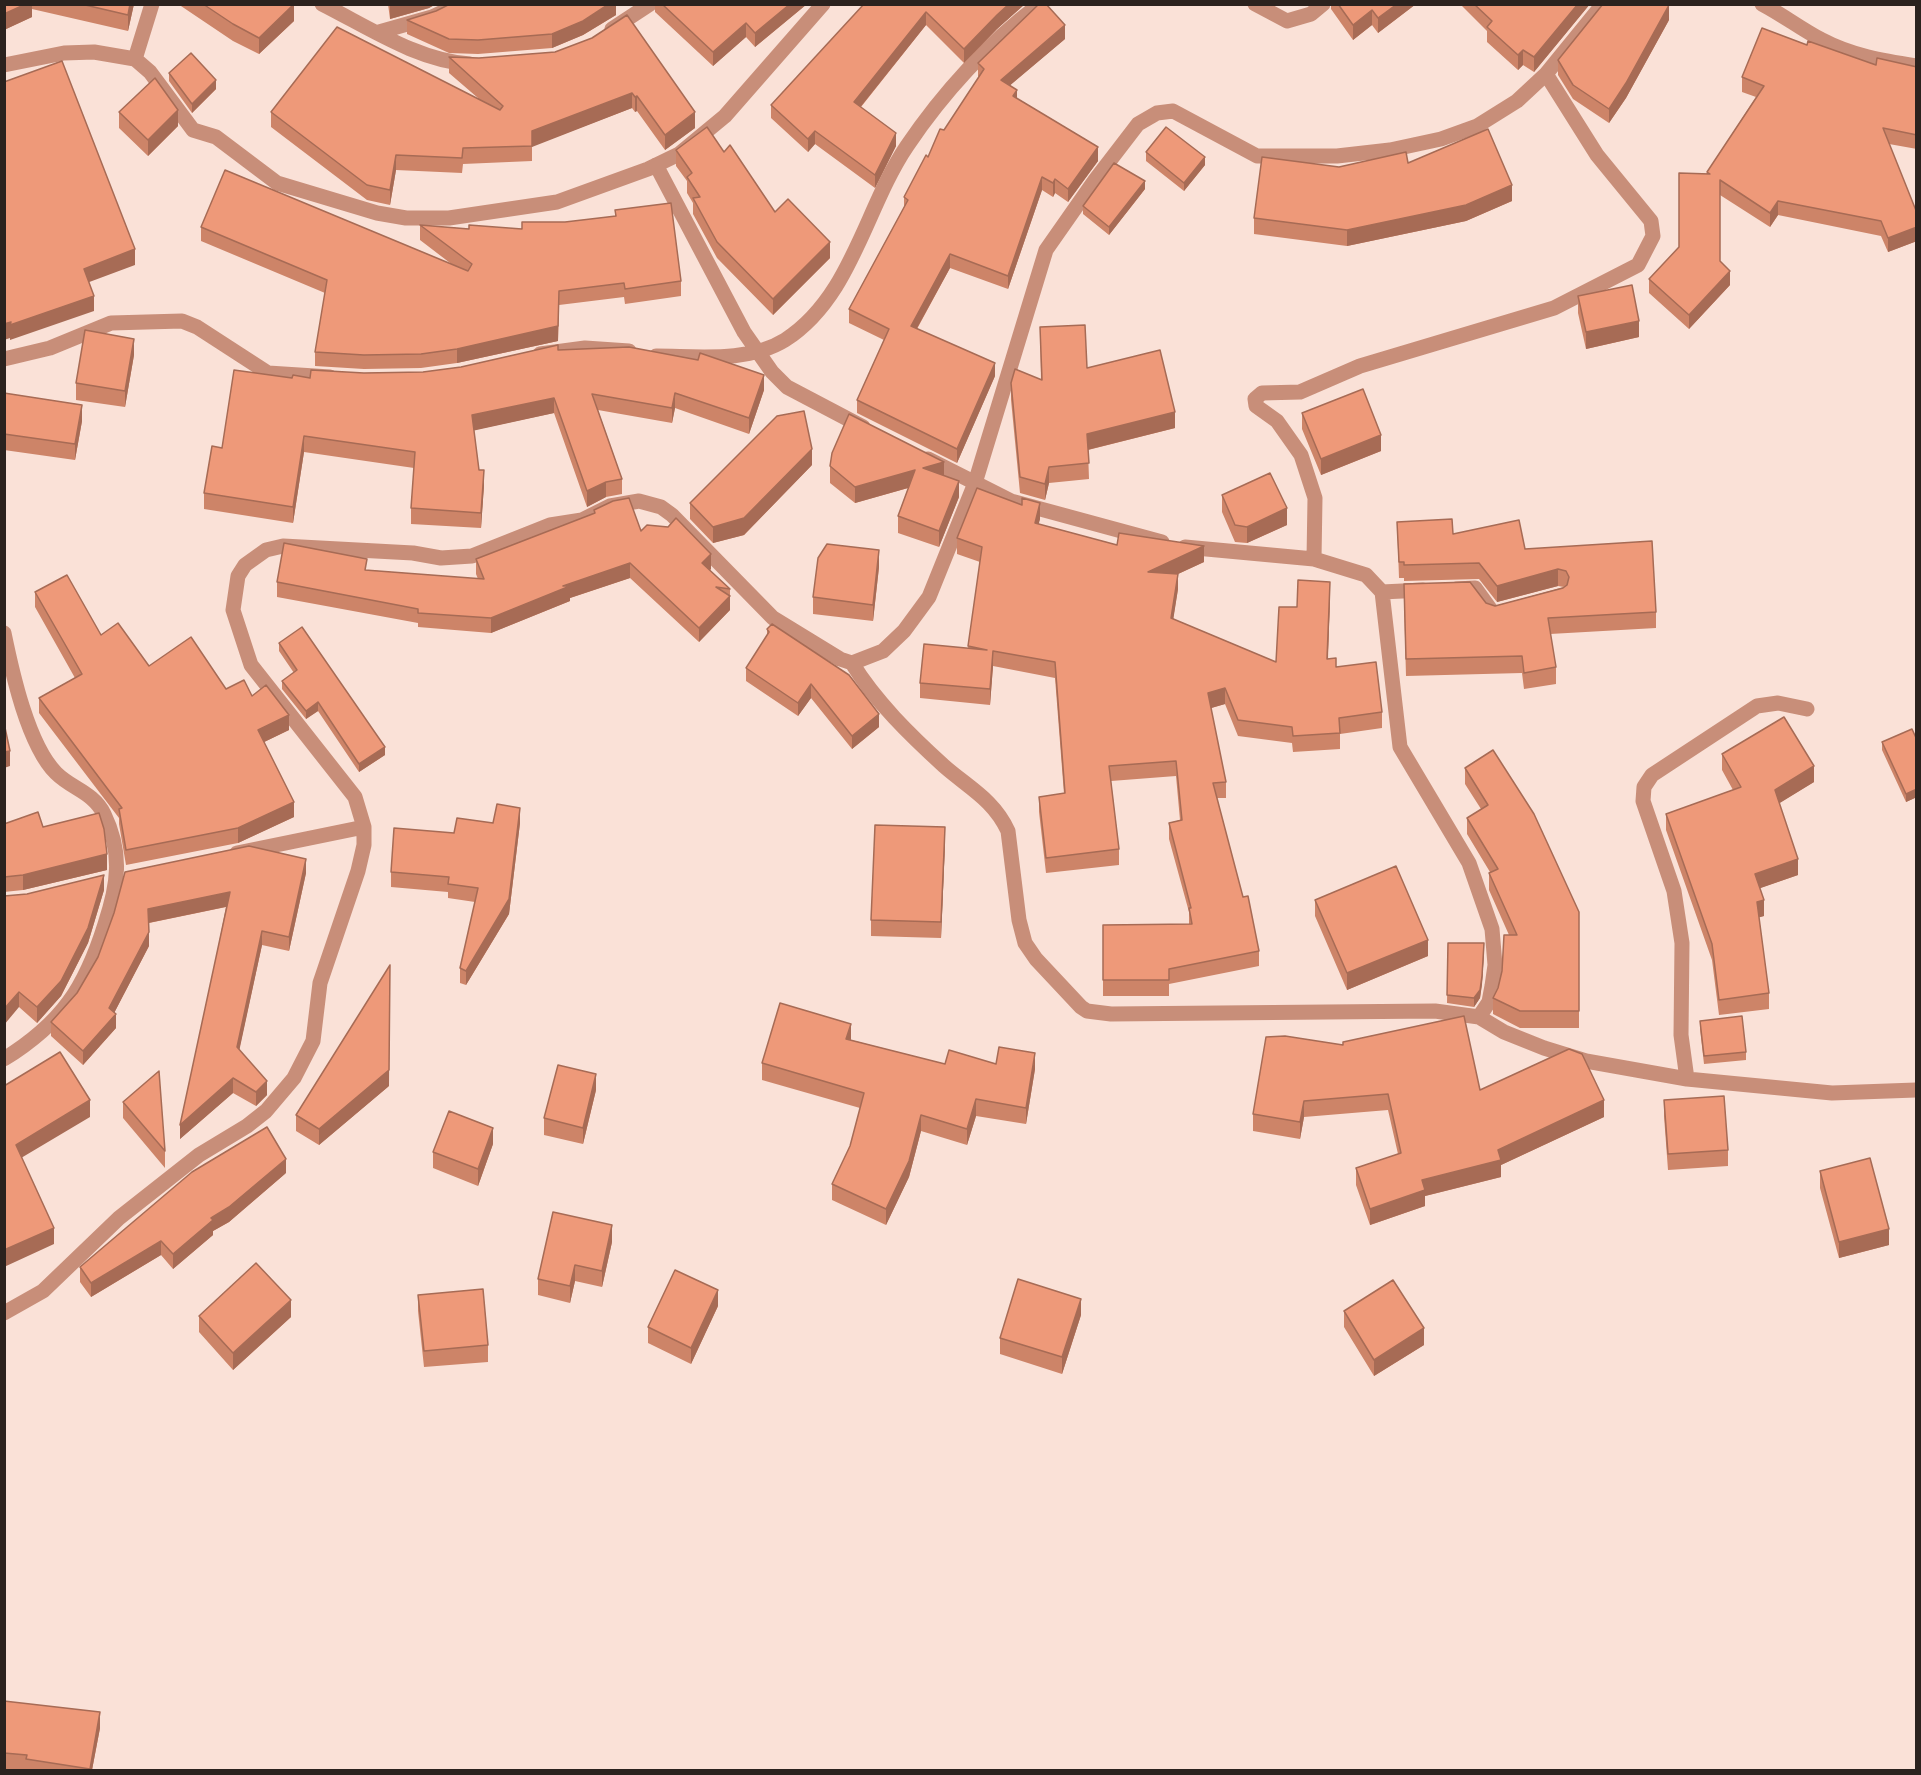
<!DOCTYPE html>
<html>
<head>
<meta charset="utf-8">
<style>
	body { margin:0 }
	#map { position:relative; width:1921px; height:1775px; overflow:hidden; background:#fae1d7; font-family:"Fira Sans",sans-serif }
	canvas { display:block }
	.frame { position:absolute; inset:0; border:6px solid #2b221e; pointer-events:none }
</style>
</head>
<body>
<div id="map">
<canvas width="1921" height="1775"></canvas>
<div class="frame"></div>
</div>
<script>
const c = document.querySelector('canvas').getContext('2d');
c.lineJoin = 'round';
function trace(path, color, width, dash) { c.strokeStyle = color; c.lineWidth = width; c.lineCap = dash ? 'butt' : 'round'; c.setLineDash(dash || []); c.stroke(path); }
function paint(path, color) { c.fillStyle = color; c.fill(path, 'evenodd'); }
const minor = new Path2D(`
	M322 4C368 27 418 61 470 64
	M1255 4 1287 21 1311 14 1323 4
	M1762 4C1783 15 1801 29 1822 40 1852 56 1884 61 1916 66
	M612 29 650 4
	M379 32 432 17 460 4
	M135 59 152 4
	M4 65 64 53 94 52 135 59 150 72 193 130 216 137 277 183 377 213 406 218H449L557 202 648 169 679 154 725 116 823 4
	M656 165 744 332 772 372 787 387 863 427
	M540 354 585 348 629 351
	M656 356C697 356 748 363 785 340 852 297 865 208 907 146 942 94 989 42 1040 4
	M4 359 50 348 111 323 182 321 197 327 268 373 330 377
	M928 459 1011 501 1162 542
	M1185 547 1314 559 1366 575 1382 592 1400 747 1469 863 1492 929 1495 965 1492 986 1489 1002 1479 1017
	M1314 559 1315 498 1301 455 1277 421 1256 406 1255 399 1262 393 1300 392 1360 366 1554 308 1638 265 1653 236 1651 221 1597 155 1546 74
	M1456 589 1475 588 1493 613
	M1382 592 1423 590
	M4 633C12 672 28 745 56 773 72 789 93 792 104 814 123 853 118 885 105 924 85 988 62 1023 4 1059
	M852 663C875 701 911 736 944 766 969 788 994 800 1008 831L1019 920 1025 943 1036 959 1081 1007 1087 1011 1111 1014 1435 1011 1479 1017 1504 1032 1544 1048 1586 1061 1687 1079 1832 1093 1916 1090
	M237 853 364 827
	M1687 1079 1681 1035 1682 943 1674 891 1643 801 1644 787 1652 775 1757 706 1778 703 1807 709
	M4 1313 43 1291 119 1218 199 1155 247 1126 266 1111 294 1078 313 1041 320 983 358 871 364 845V827L355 797 251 665 233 610 238 576 245 565 266 550 283 546 413 553 441 558 472 556 550 525 582 520 610 506 639 501 661 507 672 515 773 618 840 659 852 663 883 651 904 631 929 597 975 483 1046 250 1095 180 1138 124 1157 113 1173 111 1257 156H1337L1390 150 1441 139 1477 126 1517 101 1546 74 1603 4`);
const wall = new Path2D(`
	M4 4H134L128 31 32 9V17L4 30Z
	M178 4H294V21L259 54 233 41Z
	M388 4H436L429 8 390 19Z
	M616 4V15L583 35 552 48 478 54 449 53 407 34V20L436 11Z
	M655 4H807L755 47 746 37 713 66 655 12Z
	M864 4H1025L997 29 964 63 926 25 861 107 896 146 875 188 815 144 808 152 771 118V105Z
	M1331 4H1416L1378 33 1372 25 1353 40 1331 9Z
	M1460 4H1590L1534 72 1523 65 1518 70 1487 42V31Z
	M1669 20 1626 98 1609 123 1573 99 1558 75V60Z
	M592 38 695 128 665 150 637 111 635 112 632 108 532 146V161L463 164 462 173 396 170 390 205 367 200 271 127V112L478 98 449 73V57L479 58 555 52Z
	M1065 39 1010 85 1017 99 1098 161 1068 202 1055 193 1053 197 1042 190 1008 289 950 268 917 329 995 376 957 463 857 413V400L884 340 849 323V309L904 207V197L944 130 979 77 978 76V63Z
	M1807 45 1876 65 1917 67V149L1889 144 1917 213V241L1888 252 1881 236 1778 215 1770 227 1720 195V261L1730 285 1689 329 1649 293V279L1679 247 1707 172 1756 97 1742 92V77Z
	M169 73 216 89 192 113 169 81Z
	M119 112 178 126 148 156 119 128Z
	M676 150 724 152 775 212 830 258 773 315 717 258 693 214V203L687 193V181L676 166Z
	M1146 152 1205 165 1184 191 1146 161Z
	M1408 163 1512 201 1466 221 1347 246 1254 234V218L1339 167Z
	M1145 189 1109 235 1083 214V206Z
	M615 210 681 281V296L625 304 624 297 559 305 558 341 457 363 421 368 364 369 315 366V352L325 293 201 241V227L454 266 420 240V225L469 229H522L615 216Z
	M1578 296 1639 337 1586 349 1578 313Z
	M1040 327 1087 368 1175 428 1088 450 1089 479 1049 483 1045 500 1020 493 1011 400V383L1041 380Z
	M558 350 764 390 749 434 675 408 672 423 598 410 622 479V494L606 497 587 507 554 413 474 430 479 470 484 485 481 528 411 524V508L414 468 304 452 293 523 204 509V493L222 448 292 378H310L364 373 423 372 461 367Z
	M134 355 125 407 76 400V383Z
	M4 393 82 421 75 460 4 450Z
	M1302 413 1381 451 1321 475 1302 429Z
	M812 465 744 535 713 543 690 519V503Z
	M830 466 944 475 959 497 939 547 898 533V516L908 488 855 503 830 483Z
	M1222 495 1287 525 1247 543 1235 542 1222 512Z
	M1022 498 1040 519 1038 524 1117 545 1204 562 1178 574V589L1173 619 1276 662 1297 607 1330 598 1328 659 1382 712V728L1340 734V749L1293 752 1292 743 1238 736 1225 704 1211 708 1226 782V798H1217L1243 897 1259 951V966L1169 984V996H1103V925L1189 924V912L1169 839V823L1180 820 1176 776 1111 781 1119 849V865L1046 873 1039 812V797L1064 794 1055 678 993 666 990 705 920 698V683L968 648 980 562 957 554V538L1022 504Z
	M594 510 641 531 711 569 710 570 730 589V610L699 642 630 578 570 598V601L491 633 418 627V623L277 597V582L367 570 478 579 476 574V559L594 513Z
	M1397 522 1453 534 1525 549 1656 612V628L1550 634 1556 667V684L1524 689 1522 673 1406 676 1404 601 1486 603 1495 606 1564 587 1558 586 1497 602 1479 579 1404 581V578H1399Z
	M879 567 873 621 813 614V597Z
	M35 592 149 666 226 689 252 696 289 730 264 742 294 817 238 843 126 865 119 824V818L39 713V698L75 678 35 607Z
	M767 629 879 727 852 749 811 698 798 716 746 681V668L767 636Z
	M279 643 385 755 359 772 318 711 306 719 282 689V681L294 673 279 651Z
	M1917 740V797L1906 802 1882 750V742Z
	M1722 754 1814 782 1779 803 1798 875 1760 888 1764 916 1759 917 1769 993V1009L1719 1015 1712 960 1666 830V814L1733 790 1722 770Z
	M1465 768 1579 912V1028H1520L1493 1014V998L1498 988 1509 935 1489 890V873L1490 872 1467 834V818L1481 809 1465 784Z
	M493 823H520L509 914 466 985 460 983V968L475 902 448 898V892L391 887V872L454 833Z
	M4 824 43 827 107 870 23 890 4 892Z
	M945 843 941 938 871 936V920Z
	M306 873 289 951 262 945 239 1050 267 1095 256 1106 233 1093 180 1139 226 907 149 923V946L114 1013 116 1028 83 1065 51 1036V1022L77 993 98 957 114 913Z
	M104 890 88 943 61 996 37 1023 19 1007 4 896Z
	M1315 900 1428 956 1347 990 1315 916Z
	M1448 943 1484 952 1482 984 1480 998 1474 1007 1447 1003Z
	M1700 1021 1746 1052V1060L1704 1064 1700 1029Z
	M1285 1036 1480 1090 1604 1117 1501 1165V1177L1425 1196V1206L1370 1225 1356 1185V1168L1398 1154 1388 1110 1304 1117 1300 1139 1253 1131V1114Z
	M851 1040 945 1064H996L1035 1069 1026 1124 976 1116 967 1145 921 1131 909 1177 886 1225 832 1200V1184L850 1146 860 1108 762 1080V1063Z
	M389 1086 319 1145 296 1131V1115Z
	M596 1090 583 1144 544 1135V1118Z
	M1664 1100 1728 1150V1166L1668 1170 1664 1116Z
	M123 1102 165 1151V1168L123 1118Z
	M493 1144 478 1186 433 1168V1152Z
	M1820 1171 1889 1245 1839 1258 1820 1188Z
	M286 1173 229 1222 213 1231V1235L173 1269 161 1255 91 1297 80 1282V1267Z
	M612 1242 602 1287 575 1281 570 1303 538 1295V1279Z
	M418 1295 488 1345V1362L424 1367 418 1311Z
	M718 1306 691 1364 648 1343V1327Z
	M1344 1311 1424 1345 1374 1376 1344 1327Z
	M1081 1315 1062 1374 1000 1354V1338Z
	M199 1316 291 1317 233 1370 199 1332Z
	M4 1701 100 1728 92 1770H4Z`);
const shadedWall = new Path2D(`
	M26 4H32V17L4 30V14Z
	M130 4H134L128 31V15Z
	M294 4V21L259 54V38Z
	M390 4H436L429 8 390 19Z
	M609 4H616V15L583 35 552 48V34Z
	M790 4H807L755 47V33Z
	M1009 4H1025L997 29 964 63V49L997 15Z
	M1397 4H1416L1378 33V18Z
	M1578 4H1590L1534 72V57Z
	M1669 5V20L1626 98 1609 123V109Z
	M1372 10V25L1353 40V25Z
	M926 12V25L854 115V102Z
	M746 23V37L713 66V52Z
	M1065 25V39L1001 93V80Z
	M1523 50V65L1518 70V55Z
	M216 80V89L192 113V104Z
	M1017 90V103L1013 96Z
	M632 93V108L532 147V131Z
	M637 96V111L635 112V97Z
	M178 110V126L148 156V140Z
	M695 112V128L665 150V135Z
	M815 131V144L808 152V139Z
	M896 133V146L875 188V175Z
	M1098 147V161L1068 202V189Z
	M396 155V170L390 205V190Z
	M1205 157V165L1184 191V183Z
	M1042 177V190L1008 289V276Z
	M1055 179V193L1053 197V183Z
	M1145 181V189L1109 235V227Z
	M1512 185V201L1466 221 1347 246V230Z
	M1778 201V215L1770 227V213Z
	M1917 227V241L1888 252V238Z
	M830 242V258L773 315V299Z
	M135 249V265L84 284V269Z
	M950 254V268L911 339V326Z
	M1730 271V285L1689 329V315Z
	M559 291 558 341 457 363V349Z
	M94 296V311L10 340V338L4 340V324Z
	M1639 321V337L1586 349V332Z
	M134 339V355L125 407V391Z
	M995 363V376L957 463V449Z
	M764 375V390L749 434V418Z
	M675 393V408L672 423V408Z
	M554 398V413L472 431V415Z
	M82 405V421L75 460V444Z
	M1175 412V428L1087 450V434Z
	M1381 435V451L1321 475V459Z
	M304 436V452L293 523V507Z
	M812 449V465L744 535 713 543V527Z
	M944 462V478L923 468Z
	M1049 467V483L1045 500V484Z
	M484 470V485L481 528V513Z
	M915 470V486L855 503V487Z
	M959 481V497L939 547V531Z
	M606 482V497L587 507V491Z
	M1040 503V519L1035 539V523Z
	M1287 508V525L1247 543V527Z
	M1204 546V562L1178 574V589L1171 634 1148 572Z
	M879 550V567L873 621V605Z
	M711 554V569L702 577V563Z
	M630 563V578L570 598V601L491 633V618L563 586Z
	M1558 569V586L1497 602V586Z
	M1330 582V598L1327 675V659Z
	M730 596V610L699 642V628Z
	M993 651V666L990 705V689Z
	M811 684V698L798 716V703Z
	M1225 688V704L1208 709V693Z
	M318 702V711L306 719V711Z
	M879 714V727L852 749V736Z
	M289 715V730L258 745V730Z
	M385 747V755L359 772V764Z
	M10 751V766L4 768V752Z
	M1814 766V782L1775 806V790Z
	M1917 789V797L1906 802V794Z
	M294 802V817L238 843V828Z
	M520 808V823L509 914 466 985V971Z
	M945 827V843L941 938V922Z
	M107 854V870L23 890V875Z
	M306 859V873L289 951V937Z
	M1798 859V875L1755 890V874Z
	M104 875V890L88 943 61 996 37 1023V1007Z
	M230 892V906L148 923V909Z
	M1764 900V916L1757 918V902Z
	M262 931V945L237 1061V1047Z
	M149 932V946L111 1019 116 1014V1028L83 1065V1051L109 1008Z
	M1428 940V956L1347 990V973Z
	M1484 952 1482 984 1480 998 1474 1007V998Z
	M390 965 389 1086 319 1145V1129Z
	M19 992V1007L4 1025V1009Z
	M851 1024V1040L846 1039Z
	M1035 1053V1069L1026 1124V1108Z
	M596 1074V1090L583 1144V1128Z
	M233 1078V1093L180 1139V1125Z
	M267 1081V1095L256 1106V1092Z
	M976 1099V1116L967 1145V1129Z
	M90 1100V1117L16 1161V1145Z
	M1604 1100V1117L1501 1165V1177L1425 1196V1206L1370 1225V1209L1422 1180 1498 1150Z
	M1304 1101V1117L1300 1139V1122Z
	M921 1115V1131L909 1177 886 1225V1209Z
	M493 1128V1144L478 1186V1169Z
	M286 1159V1173L229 1222 213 1231V1235L173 1269V1254L211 1218Z
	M612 1225V1242L602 1287V1271Z
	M54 1228V1244L4 1267V1250Z
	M1889 1229V1245L1839 1258V1242Z
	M161 1241V1255L91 1297V1283Z
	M575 1265V1281L570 1303V1286Z
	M718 1290V1306L691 1364V1348Z
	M1081 1299V1315L1062 1374V1357Z
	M291 1300V1317L233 1370V1353Z
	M1424 1328V1345L1374 1376V1360Z
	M100 1712V1728L92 1770H90Z`);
const building = new Path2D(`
	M4 4H26L4 14Z
	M81 4H130L128 15Z
	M203 4H294L259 38 233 24Z
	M450 4H609L583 21 552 34 478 40 449 39 407 20 436 11Z
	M662 4H790L755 33 746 23 713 52Z
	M864 4H1009L997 15 964 49 926 12 854 102 896 133 875 175 815 131 808 139 771 105Z
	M1039 4H1046L1065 25 1001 80 1017 90 1013 96 1098 147 1068 189 1055 179 1053 183 1042 177 1008 276 950 254 911 326 995 363 957 449 857 400 889 329 849 309 908 200 904 197 926 155 928 157 940 129 944 130 984 69 978 63Z
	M1338 4H1397L1378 18 1372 10 1353 25Z
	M1474 4H1578L1534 57 1523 50 1518 55 1487 27 1492 21Z
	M1603 4 1669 5 1626 83 1609 109 1573 85 1558 60Z
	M627 15 695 112 665 135 637 96 635 97 632 93 532 131V146L463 148 462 158 396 155 390 190 367 185 271 112 337 27 500 110 503 106 449 57 479 58 555 52 592 38Z
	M1762 28 1807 45 1808 41 1876 65 1877 58 1917 67V135L1883 128 1917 213V227L1888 238 1881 221 1778 201 1770 213 1720 180V261L1730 271 1689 315 1649 279 1679 247V173L1710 174 1707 172 1764 86 1742 77Z
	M191 53 216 80 192 104 169 73Z
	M62 61 135 249 84 269 94 296 10 325 11 322 4 324V82Z
	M155 78 178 110 148 140 119 112Z
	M707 127 724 152 730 145 775 212 788 199 830 242 773 299 717 242 693 198 700 197 687 177 692 173 676 150Z
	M1166 127 1205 157 1184 183 1146 152Z
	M1488 129 1512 185 1466 205 1347 230 1254 218 1262 157 1339 167 1406 152 1408 163Z
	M1114 163 1145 181 1109 227 1083 206Z
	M225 170 468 271 472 264 420 225 469 229V225L522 229V222H565L616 216 615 210 671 203 681 281 625 289 624 283 559 291 558 326 457 349 421 354 364 355 315 352 327 280 201 227Z
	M1632 285 1639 321 1586 332 1578 296Z
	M1085 325 1087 368 1160 350 1175 412 1087 434 1089 463 1049 467 1045 484 1020 477 1011 383 1015 369 1042 380 1040 327Z
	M85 330 134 339 125 391 76 383Z
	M558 345V350L629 347 698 360 700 353 764 375 749 418 675 393 672 408 592 394 622 479 606 482 587 491 554 398 472 415 479 470H484L481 513 411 508 415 452 304 436 293 507 204 493 212 446 222 448 234 370 292 378 293 375 310 378 311 370 364 373 423 372 461 367Z
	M1363 389 1381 435 1321 459 1302 413Z
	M4 393 82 405 75 444 4 434Z
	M804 411 812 449 744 518 713 527 690 503 777 416Z
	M849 414 944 462 923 468 959 481 939 531 898 516 915 470 855 487 830 466 832 453Z
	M1270 473 1287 508 1247 527 1235 525 1222 495Z
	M977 488 1022 505V498L1040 503 1035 523 1117 545 1119 533 1204 546 1148 572 1178 574 1171 618 1276 662 1279 607H1297L1298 580 1330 582 1327 659 1336 658V667L1376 662 1382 712 1339 718 1340 733 1293 736 1292 727 1238 720 1225 688 1208 693 1226 782 1213 783 1243 897 1248 896 1259 951 1169 969V980H1103V925L1192 924 1189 908H1191L1169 823 1182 820 1176 761 1109 766 1119 849 1046 858 1039 797 1065 793 1055 662 993 651 990 689 920 683 924 644 987 650 968 646 982 547 957 538Z
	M629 498 641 531 647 525 668 527 676 518 711 554 702 563 730 589 716 587 730 596 699 628 630 563 563 586H570L491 618 418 613V609L277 582 284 543 367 559 365 570 484 579 476 559 595 513 594 510 613 501Z
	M1452 519 1453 534 1519 520 1525 549 1652 541 1656 612 1548 618 1556 667 1524 673 1522 656 1406 659 1404 584 1470 582 1486 603 1495 606 1563 588 1567 585 1569 577 1566 571 1558 569 1497 586 1479 563 1404 565V562H1399L1397 522Z
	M827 544 879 550 873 605 813 597 818 558Z
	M67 575 101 635 118 623 149 666 191 637 226 689 244 680 252 696 266 685 289 715 258 730 294 802 238 828 126 850 119 809 122 808 39 698 82 674 35 592Z
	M772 624 849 675 879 714 852 736 811 684 798 703 746 668 769 632 767 629Z
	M302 627 385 747 359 764 318 702 306 711 282 681 297 670 279 643Z
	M1784 717 1814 766 1775 790 1798 859 1755 874 1764 900 1757 902 1769 993 1719 1000 1712 944 1666 814 1741 787 1722 754Z
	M4 723 10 751 4 752Z
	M1912 729 1917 740V789L1906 794 1882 742Z
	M1493 750 1534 814 1579 912V1011H1520L1493 998 1498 988 1502 971 1504 935H1517L1489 873 1498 869 1467 818 1488 805 1465 768Z
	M497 804 520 808 509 899 466 971 460 968 478 888 448 884 449 877 391 872 394 828 454 833 457 818 493 823Z
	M38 812 43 827 99 813 104 829 107 854 23 875 4 877V824Z
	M875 825 945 827 941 922 871 920Z
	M249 846 306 859 289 937 262 931 237 1047 267 1081 256 1092 233 1078 180 1125 230 892 148 909 149 932 109 1008 116 1014 83 1051 51 1022 77 993 98 957 114 913 125 872Z
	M1396 866 1428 940 1347 973 1315 900Z
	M104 875 88 928 61 981 37 1007 19 992 4 1009V896L27 894Z
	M1448 943H1484L1482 976 1480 990 1474 998 1447 995Z
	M390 965 389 1070 319 1129 296 1115Z
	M780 1003 851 1024 846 1039 945 1064 949 1050 996 1064 999 1047 1035 1053 1026 1108 976 1099 967 1129 921 1115 909 1161 886 1209 832 1184 850 1146 864 1093 762 1063Z
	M1464 1016 1480 1090 1569 1049 1582 1054 1604 1100 1498 1150 1501 1160 1422 1180 1425 1190 1370 1209 1356 1168 1401 1153 1388 1094 1304 1101 1300 1122 1253 1114 1266 1037 1285 1036 1343 1045V1042Z
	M1742 1016 1746 1052 1704 1056 1700 1021Z
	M60 1052 90 1100 16 1145 54 1228 4 1250V1086Z
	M558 1065 596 1074 583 1128 544 1118Z
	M159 1071 165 1151 123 1102Z
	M1724 1096 1728 1150 1668 1154 1664 1100Z
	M449 1111 493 1128 478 1169 433 1152Z
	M267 1127 286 1159 229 1207 211 1218 213 1220 173 1254 161 1241 91 1283 80 1267 192 1172Z
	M1870 1158 1889 1229 1839 1242 1820 1171Z
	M553 1212 612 1225 602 1271 575 1265 570 1286 538 1279Z
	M256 1263 291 1300 233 1353 199 1316Z
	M675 1270 718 1290 691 1348 648 1327Z
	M1018 1279 1081 1299 1062 1357 1000 1338Z
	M1393 1280 1424 1328 1374 1360 1344 1311Z
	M483 1289 488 1345 424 1351 418 1295Z
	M4 1701 100 1712 90 1769 26 1759 27 1755 4 1753Z`);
trace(minor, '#c88e79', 15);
paint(wall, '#cd8468');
paint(shadedWall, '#a76b55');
paint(building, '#ee9979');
trace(building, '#a76b55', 1.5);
</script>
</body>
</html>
